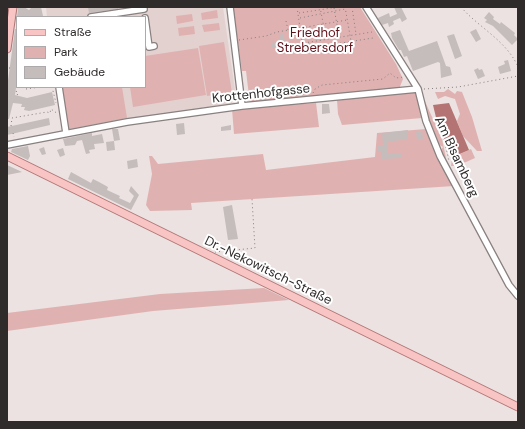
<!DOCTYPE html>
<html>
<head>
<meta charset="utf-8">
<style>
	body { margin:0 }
	#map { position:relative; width:525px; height:429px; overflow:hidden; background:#ebe2e1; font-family:"DM Sans",sans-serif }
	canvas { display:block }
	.frame { position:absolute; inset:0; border:8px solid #2f2b2b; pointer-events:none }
	.legend { position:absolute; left:16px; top:16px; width:130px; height:72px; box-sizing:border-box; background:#fff; border:1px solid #acaaaa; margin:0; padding:5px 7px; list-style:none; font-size:12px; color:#2f2b2b }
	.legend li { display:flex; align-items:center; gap:8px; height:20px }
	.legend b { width:20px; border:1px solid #acaaaa }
</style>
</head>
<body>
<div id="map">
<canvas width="525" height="429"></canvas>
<div class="frame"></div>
<ul class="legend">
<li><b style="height:5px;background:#f9c5c4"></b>Straße</li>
<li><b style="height:11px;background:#dfb2b1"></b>Park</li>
<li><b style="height:11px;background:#c5bcbc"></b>Gebäude</li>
</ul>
</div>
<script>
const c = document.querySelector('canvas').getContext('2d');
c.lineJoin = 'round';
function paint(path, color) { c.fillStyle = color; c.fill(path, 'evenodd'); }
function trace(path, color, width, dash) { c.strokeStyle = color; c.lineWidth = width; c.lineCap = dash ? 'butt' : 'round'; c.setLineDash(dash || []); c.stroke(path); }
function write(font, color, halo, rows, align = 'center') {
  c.font = font + ' "DM Sans",sans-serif'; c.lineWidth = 4; c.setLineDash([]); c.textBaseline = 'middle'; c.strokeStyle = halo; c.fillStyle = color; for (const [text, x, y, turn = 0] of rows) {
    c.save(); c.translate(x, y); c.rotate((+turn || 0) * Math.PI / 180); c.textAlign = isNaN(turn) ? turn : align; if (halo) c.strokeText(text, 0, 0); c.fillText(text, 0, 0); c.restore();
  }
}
const built = new Path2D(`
	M46 7H223L236 97H232V103L69 130 68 125 62 126 57 87H145V17H47Z`);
const green = new Path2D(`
	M233 7H360L396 64 403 79 399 89 250 104 246 71H242Z
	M217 10 218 18 202 20 201 13Z
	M192 14 193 21 177 24 176 16Z
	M219 23 220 30 204 32 202 25Z
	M194 26 195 34 179 36 178 28Z
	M224 42 232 93 207 96 199 46Z
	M198 48 206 95 133 107 130 87H145V56Z
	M60 87H122L127 118 69 129 68 124 66 125Z
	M448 89 455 94 457 91 462 92 472 117 482 151H477L463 136 457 121 460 114 455 99 445 96 438 99 435 92H444Z
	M416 90 422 118 342 125 338 114 337 100Z
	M423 97 442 139 446 158 443 156 441 150 443 147 438 144 426 117Z
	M316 103 319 127 234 134 232 109Z
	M426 129 438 160 454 186 191 203 192 210 150 211 146 205 152 174 149 156H152L158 164 263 154 266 170 375 157 377 133Z
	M447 144 454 157 471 149 475 158 457 166H451L452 159Z
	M264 288 289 300 153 311 7 331V313L160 294Z`);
const water = new Path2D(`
	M449 103 469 150 455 156 439 130 433 105Z`);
const building = new Path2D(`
	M24 7 29 10 32 7H41L43 16 17 17 18 8Z
	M88 7H118V9L89 13Z
	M394 7H401L407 19 402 22 400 18 393 21 394 24 389 27 388 23 382 25 378 18 389 13 390 17 397 14Z
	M489 12 494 17 493 19 500 24 501 22 515 33 514 35 518 39 512 45 493 26 485 22 487 20 484 18Z
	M15 29H17V81L15 95 27 98 52 92 55 105 29 111 24 110 25 107H21L22 104 13 103 9 119H7V88Z
	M476 29 481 39 476 42 470 32Z
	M400 30 409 51 437 41 446 66 450 67 452 75 441 78 440 63 438 62 413 71 407 56 404 57 401 50H399L392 38 391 33Z
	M283 34 287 48H272L271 43 277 42V40H280L279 35Z
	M454 34 462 56 455 59 447 36Z
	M508 60 511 71 500 74 498 67 505 64 504 61Z
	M478 68 479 70 482 69 485 76 478 79 474 70Z
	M322 104H329L330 113 322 114Z
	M49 118 50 125 7 135V127Z
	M184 123 185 134 177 135 176 124Z
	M231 125V130L221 131V127Z
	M112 129H118L120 140 114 141Z
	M408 130V139L387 142 388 154 401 153V158L382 159 381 151 378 152V145H383L382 133Z
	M416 131H422L423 139 417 140Z
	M92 133V136L102 134 104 143 94 144 95 149 89 150 90 153 86 154 82 140 77 141 75 145 65 146 63 139Z
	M114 141 115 150 107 151 106 142Z
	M28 146 30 156 28 160 11 152 12 149Z
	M44 147 46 154 42 155 39 149Z
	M63 148 65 155 60 157 57 150Z
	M137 159 138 167 128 169 127 161Z
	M7 165 22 172 7 175Z
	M71 172 91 183 93 179 99 182 108 187 107 190 120 196 119 198 130 203 134 196 129 191 131 186 139 195 131 210 68 179Z
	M232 205 238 239 228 240 223 207Z`);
const path = new Path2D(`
	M297 7 303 49 373 38
	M320 7 326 38
	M345 7 351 41
	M352 7 356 34
	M461 7C478 27 507 41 518 67
	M334 8 339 36
	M299 13 338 7
	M300 18 345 9
	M286 21 288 30
	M239 40 266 36 277 32 347 20
	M304 43 372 32
	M292 51 303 49
	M9 68H10
	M17 87 16 94 19 95
	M52 87 56 103
	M26 89 40 87
	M424 89 458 87 518 76
	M313 93 315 89 322 85 383 79 390 73 396 78 404 77
	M11 126 12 118 47 112 50 113 51 109 58 114
	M13 133 14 137
	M444 139 449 161
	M215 252 255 248 252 199`);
const minor = new Path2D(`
	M230 7 242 106
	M366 7 418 89 426 121 440 156 509 285 518 296
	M91 17 144 9
	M145 18 149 47 154 46
	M59 87 66 133
	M7 145 127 122 242 106 418 89`);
const major = new Path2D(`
	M7 49 13 7
	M7 156 518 407`);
const parkNames = [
	["Friedhof",315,34],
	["Strebersdorf",315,49]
];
const streetNames = [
	["Krottenhofgasse",261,94,-6],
	["Am Bisamberg",456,157,65],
	["Dr.-Nekowitsch-Straße",268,271,26]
];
paint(built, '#e3d1d0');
paint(green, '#dfb2b1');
paint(water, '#b47473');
paint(building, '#c5bcbc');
trace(minor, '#898080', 8);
trace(major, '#b07675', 9);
trace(path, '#857e7e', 1, [1, 3]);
trace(minor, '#fff', 5.5);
trace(major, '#f9c5c4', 7);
write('13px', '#61111a', '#fff', parkNames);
write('13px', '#2f2b2b', '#fff', streetNames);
</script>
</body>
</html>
